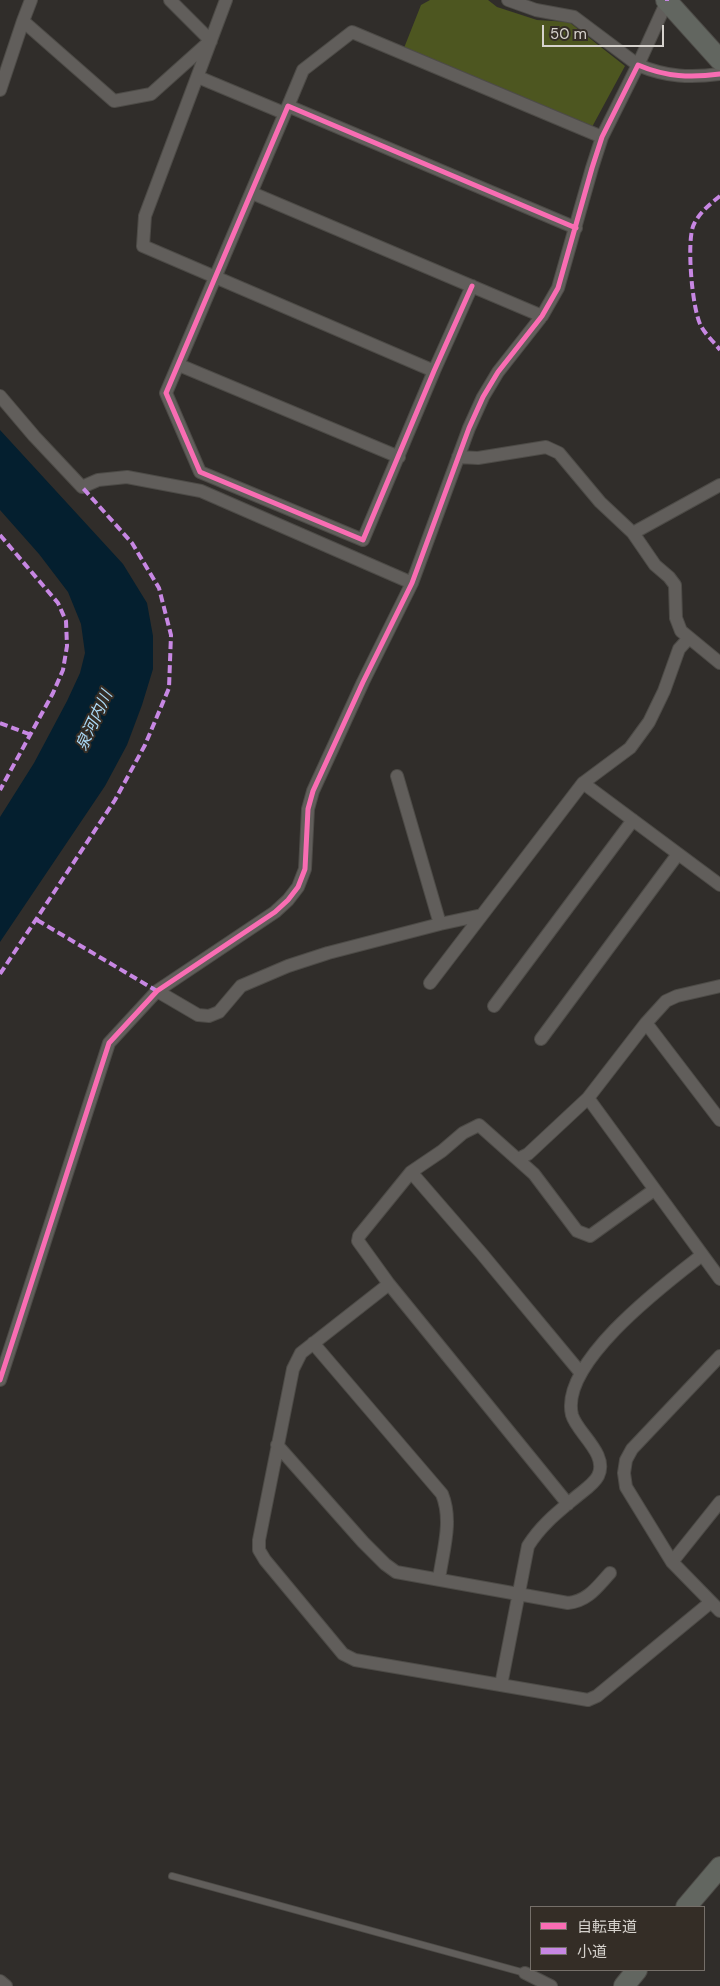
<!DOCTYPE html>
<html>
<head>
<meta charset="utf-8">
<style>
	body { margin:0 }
	#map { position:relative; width:720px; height:1986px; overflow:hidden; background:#302d2a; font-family:"DM Sans","Noto Sans JP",sans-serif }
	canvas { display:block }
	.legend { position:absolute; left:530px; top:1906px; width:175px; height:65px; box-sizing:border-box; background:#342d26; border:1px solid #756f69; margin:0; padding:6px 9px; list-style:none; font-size:15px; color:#d6d2cd }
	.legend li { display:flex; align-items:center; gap:10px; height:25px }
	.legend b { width:25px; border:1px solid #756f69 }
	.scale { position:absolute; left:542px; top:25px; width:122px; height:22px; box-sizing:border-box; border:2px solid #d6d2cd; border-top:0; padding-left:6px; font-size:15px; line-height:18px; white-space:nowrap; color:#d6d2cd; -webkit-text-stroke:4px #342d26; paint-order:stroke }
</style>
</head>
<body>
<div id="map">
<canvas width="720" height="1986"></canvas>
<ul class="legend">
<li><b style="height:6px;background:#f96db3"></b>自転車道</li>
<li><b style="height:6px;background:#c787e3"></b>小道</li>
</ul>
<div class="scale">50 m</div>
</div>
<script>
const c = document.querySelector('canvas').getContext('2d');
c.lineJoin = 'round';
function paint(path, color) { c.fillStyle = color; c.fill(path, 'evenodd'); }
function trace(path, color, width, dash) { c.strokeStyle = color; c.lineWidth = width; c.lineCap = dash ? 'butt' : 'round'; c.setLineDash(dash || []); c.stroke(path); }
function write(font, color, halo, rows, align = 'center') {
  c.font = font + ' "DM Sans","Noto Sans JP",sans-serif'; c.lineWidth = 4; c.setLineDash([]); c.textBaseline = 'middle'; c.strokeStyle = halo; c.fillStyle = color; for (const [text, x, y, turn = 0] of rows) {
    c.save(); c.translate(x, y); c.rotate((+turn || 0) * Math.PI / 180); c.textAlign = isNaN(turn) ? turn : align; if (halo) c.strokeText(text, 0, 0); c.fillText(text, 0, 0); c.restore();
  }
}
const green = new Path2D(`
	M430 0H488L497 7 537 20 569 22 625 66 592 127 404 48 421 5Z`);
const water = new Path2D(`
	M0 430 123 564 147 603 153 636V669L142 705 127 745 105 786 0 942V817L34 763 67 701 80 673 85 653 81 624 68 592 39 554 0 510Z`);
const lane = new Path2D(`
	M172 1876 525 1973`);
const street = new Path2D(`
	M170 0 211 41
	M226 0 145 216 143 246 434 371
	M508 0 536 10 574 17 638 65 667 1
	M23 21 31 0
	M198 77 284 113
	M0 90 23 21 114 101 151 94 209 42
	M288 106 303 70 352 32 602 137
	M252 193 542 316
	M472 286 434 371 363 540 200 472 166 393 288 106 576 228
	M179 365 399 457
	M0 396 34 436 82 487 98 480 127 477 201 491 412 583
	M458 457 478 458 546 447 559 453 600 502 633 533 655 565 669 577 675 585 676 618 681 631 720 663
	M633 533 720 485
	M397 776 440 924
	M583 783 630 748 649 722 664 691 679 649 689 638
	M430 983 583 783 720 885
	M157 991 198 1015 209 1016 219 1012 241 986 288 966 328 953 440 924 482 915
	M494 1006 633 820
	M646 1023 720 1120
	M541 1039 678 854
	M588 1098 720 1279
	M518 1159 528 1154 588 1098 646 1023 666 1001 677 996 720 986
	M411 1172 482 1254 580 1372
	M389 1284 301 1353 293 1369 259 1540V1550L265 1560 343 1654 355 1660 588 1700 597 1696 711 1602
	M313 1343 442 1494C453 1521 443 1550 439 1579
	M720 1356 632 1449 626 1460 624 1473 626 1487 672 1562 720 1611
	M0 1380 109 1043 157 991 275 912 288 900 298 887 305 869 308 809 313 791 363 682 412 583 469 428 483 397 498 372 542 316 558 288 592 168 602 137 638 65C666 77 691 78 720 74
	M277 1445 363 1542 385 1564 396 1572 568 1603C588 1601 597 1587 610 1573
	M568 1504 389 1284 358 1241 359 1236 411 1172 442 1151 463 1133 479 1125 534 1174 577 1231 590 1236 654 1190
	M672 1562 720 1502
	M501 1685 528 1546C541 1525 558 1512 576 1497 583 1491 594 1484 598 1476 609 1454 577 1433 572 1415 559 1363 666 1283 702 1255
	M525 1973 551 1986
	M0 1981 6 1986`);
const primary = new Path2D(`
	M666 0 720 60
	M686 1907 720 1867
	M624 1986 637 1970`);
const quiet = new Path2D(`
	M667 1V0
	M720 196C710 204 700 212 694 224 686 239 692 310 701 326 705 334 714 342 720 350
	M0 535 58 603 66 621 67 646 63 670 53 693 0 790
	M0 723 29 734
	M37 920 157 991
	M0 974 115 800 145 745 169 688 171 635 159 588 132 543 82 487`);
const cycleway = new Path2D(`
	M472 286 434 371 363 540 200 472 166 393 288 106 576 228
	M0 1380 109 1043 157 991 275 912 288 900 298 887 305 869 308 809 313 791 363 682 412 583 469 428 483 397 498 372 542 316 558 288 592 168 602 137 638 65C666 77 691 78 720 74`);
const waterNames = [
	["泉河内川",95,721,-65]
];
paint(green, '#4d5620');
paint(water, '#041f2f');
trace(lane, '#4d4b47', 8);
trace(street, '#4d4b47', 14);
trace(primary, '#4d4b47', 22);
trace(lane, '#615e5b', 6);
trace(street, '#615e5b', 12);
trace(primary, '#626660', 20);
trace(quiet, '#c787e3', 4, [8, 4]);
trace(cycleway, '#f96db3', 5);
write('italic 16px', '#abd9f6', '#342d26', waterNames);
</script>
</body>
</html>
